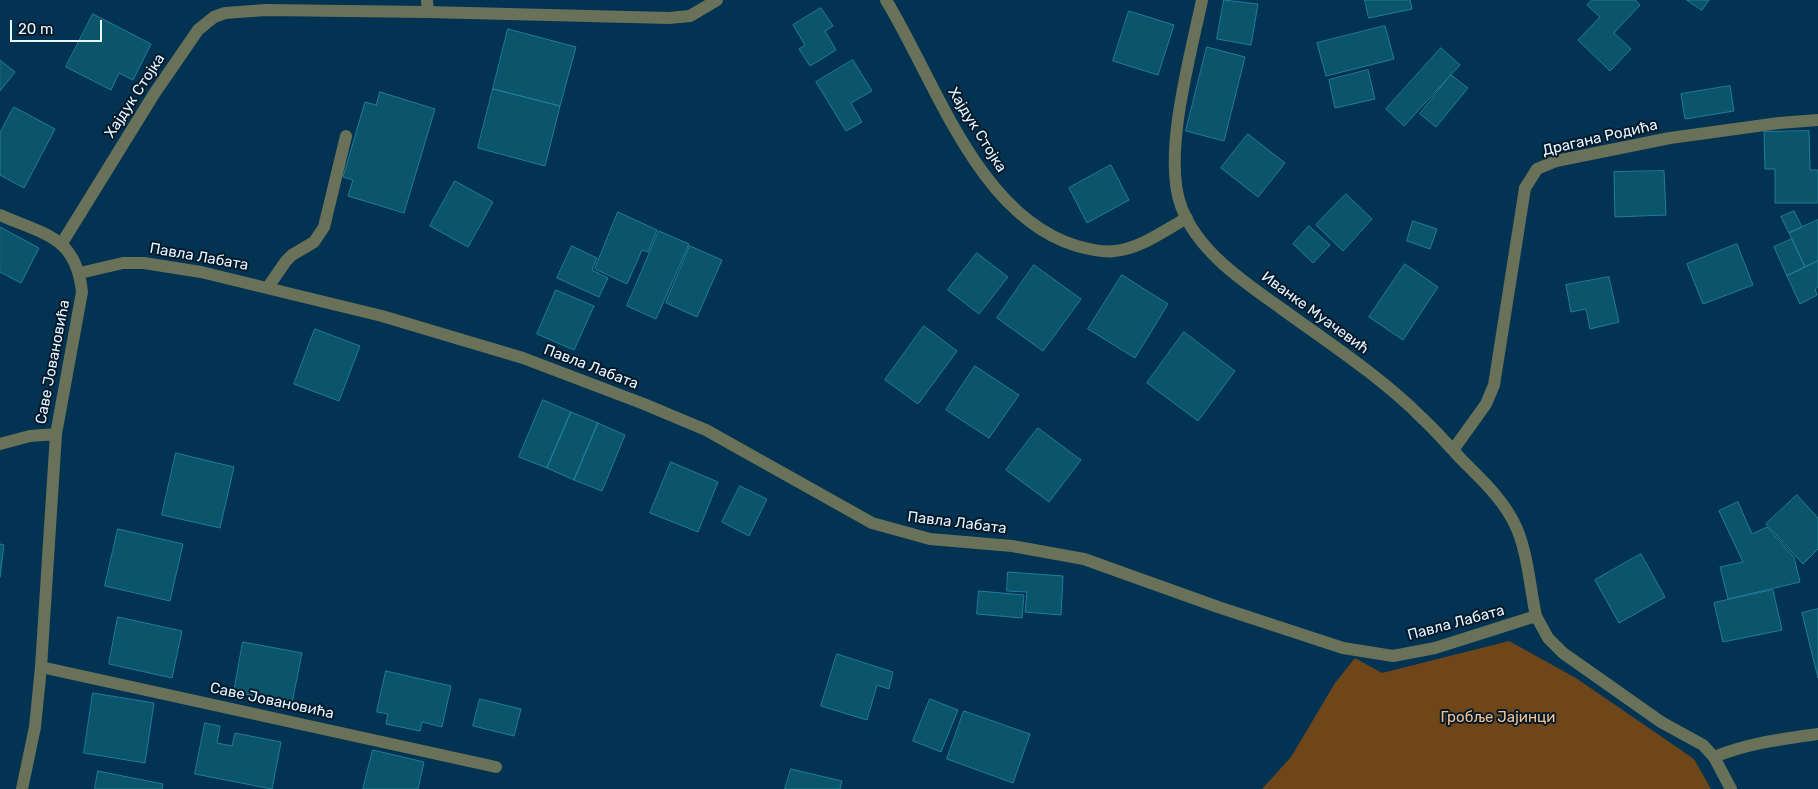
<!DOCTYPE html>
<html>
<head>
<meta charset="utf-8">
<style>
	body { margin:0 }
	#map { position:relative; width:1818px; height:789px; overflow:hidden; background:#023352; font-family:Rubik,sans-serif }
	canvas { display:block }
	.scale { position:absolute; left:10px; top:20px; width:92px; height:22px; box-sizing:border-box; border:2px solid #e8f4fe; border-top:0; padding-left:6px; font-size:15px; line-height:18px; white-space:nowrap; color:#e8f4fe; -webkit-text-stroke:4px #031a2b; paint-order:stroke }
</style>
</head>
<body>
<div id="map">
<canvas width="1818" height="789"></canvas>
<div class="scale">20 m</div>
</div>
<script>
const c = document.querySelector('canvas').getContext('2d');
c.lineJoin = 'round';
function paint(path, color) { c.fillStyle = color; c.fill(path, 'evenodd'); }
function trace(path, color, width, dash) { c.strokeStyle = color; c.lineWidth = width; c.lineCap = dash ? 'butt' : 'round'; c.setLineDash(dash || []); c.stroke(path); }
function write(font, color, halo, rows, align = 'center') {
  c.font = font + ' Rubik,sans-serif'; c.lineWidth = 4; c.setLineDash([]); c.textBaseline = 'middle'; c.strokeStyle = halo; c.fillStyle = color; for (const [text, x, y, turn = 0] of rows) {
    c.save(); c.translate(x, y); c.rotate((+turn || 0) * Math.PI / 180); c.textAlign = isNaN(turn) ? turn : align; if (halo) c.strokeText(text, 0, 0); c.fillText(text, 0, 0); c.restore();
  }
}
const green = new Path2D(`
	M1509 641 1576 678 1694 759 1711 789H1262L1291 757 1335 683 1355 658 1382 673Z`);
const building = new Path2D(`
	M1224 0 1258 4 1251 45 1217 39Z
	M1365 0H1410L1412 9 1369 18Z
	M1592 0H1635L1640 5 1614 33 1631 49 1610 71 1578 40 1600 17 1587 5Z
	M1687 0H1709L1702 10Z
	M821 8 833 26 825 31 836 50 810 66 799 49 805 45 793 25Z
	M1129 11 1174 25 1158 75 1113 61Z
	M93 14 151 44 133 80 119 73 111 90 66 67Z
	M1385 26 1394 59 1326 76 1317 43Z
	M508 29 576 47 560 106 493 89Z
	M1207 47 1245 57 1224 141 1186 131Z
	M1441 48 1460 65 1404 126 1386 109Z
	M0 60 15 72 0 91Z
	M853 60 872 91 851 103 862 122 846 131 816 82Z
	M1368 70 1375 99 1335 108 1329 80Z
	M1451 75 1468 88 1436 127 1420 114Z
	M1730 86 1734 111 1685 119 1681 94Z
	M493 89 560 106 545 166 478 148Z
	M380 92 435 109 404 213 348 196 353 180 343 177 365 102 376 105Z
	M14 107 55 129 24 188 0 175V133Z
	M1809 131 1810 170H1818V203H1775V169H1765L1764 132Z
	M1248 134 1285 163 1258 197 1221 168Z
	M1111 165 1129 200 1087 223 1069 188Z
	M1664 171 1666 215 1615 217 1614 172Z
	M455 181 493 202 468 247 430 226Z
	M1346 194 1372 219 1343 251 1316 225Z
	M1794 211 1802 227 1789 233 1781 217Z
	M618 212 657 230 648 252 642 250 627 284 595 269Z
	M1818 220V261L1805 267 1789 233Z
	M1413 221 1437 229 1430 249 1407 241Z
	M1309 226 1330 245 1313 263 1293 244Z
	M0 227 39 248 21 283 0 272Z
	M659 231 689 244 656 319 627 306Z
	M1792 239 1805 267 1787 276 1774 247Z
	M1737 244 1753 285 1703 304 1687 264Z
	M572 246 597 258 592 270 608 278 599 297 557 278Z
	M690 246 722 260 697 317 666 303Z
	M977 253 1008 277 979 314 948 290Z
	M1818 261V287L1815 289 1817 295 1800 304 1787 276Z
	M1405 264 1438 287 1403 340 1369 317Z
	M1034 265 1081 299 1043 351 997 318Z
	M1122 275 1168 304 1135 358 1088 329Z
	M1609 277 1619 322 1590 329 1586 309 1571 312 1566 285Z
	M556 290 594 306 574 350 537 334Z
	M924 326 957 351 918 404 885 380Z
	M315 329 360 346 339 401 294 384Z
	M1184 332 1235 371 1198 421 1147 383Z
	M975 366 1019 395 989 438 946 410Z
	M543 400 571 412 547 468 519 457Z
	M571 412 598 423 574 480 547 468Z
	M598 423 625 435 602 491 574 480Z
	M1038 428 1081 460 1049 502 1006 470Z
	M176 453 234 467 220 528 162 515Z
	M671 462 718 482 698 532 650 513Z
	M740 486 767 499 749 536 722 522Z
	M1797 495 1818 518V549L1803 564 1766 524Z
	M1738 502 1752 534 1767 527 1794 557 1800 582 1728 599 1720 567 1743 562 1719 511Z
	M118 529 183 544 170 601 105 586Z
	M0 544 4 545 0 577Z
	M1641 554 1665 597 1619 623 1595 580Z
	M1008 572 1063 576 1061 615 1025 612 1027 592 1007 591Z
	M1773 590 1782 630 1723 642 1714 603Z
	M979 591 1024 595 1022 618 977 614Z
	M1818 609V678L1802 613Z
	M118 617 182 631 172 678 109 664Z
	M243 642 302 653 292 703 234 692Z
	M837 654 893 672 889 689 877 685 867 720 821 706Z
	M386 671 451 686 442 727 422 722 420 731 386 724 388 714 377 712Z
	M93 693 154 703 145 763 84 753Z
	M480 699 521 709 514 736 473 726Z
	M930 699 958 710 941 752 913 741Z
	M964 711 1030 734 1013 783 947 759Z
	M205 723 220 726 217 743 232 746 235 733 281 742 272 789 195 774Z
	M373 750 424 762 418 789H363Z
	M791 769 842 781 840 789H785Z
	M98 771 163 784 162 789H95Z`);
const lane = new Path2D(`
	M427 0 428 12
	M268 287 286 261 292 255 314 242 324 227 346 136
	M41 667 496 767`);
const street = new Path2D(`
	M886 0C935 80 978 217 1077 246 1088 249 1103 253 1114 251 1140 249 1165 230 1187 218
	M1202 0C1191 54 1162 155 1181 206 1197 251 1244 282 1282 309 1329 343 1381 377 1422 418 1436 431 1449 446 1462 460 1483 481 1505 501 1517 529 1528 555 1530 588 1536 616
	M0 215C45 235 76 236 82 292L56 434 41 667 35 727 22 789
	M62 243 154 94 198 30 214 17 225 13 266 10 428 12 669 18 690 16 717 0
	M80 273 123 263H144L201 272 382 316 523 358 644 404 706 430 872 523 930 539 1012 546 1084 559 1218 607 1343 648 1393 656 1435 648 1536 616 1548 638 1563 653 1661 722 1703 745 1714 757 1731 789
	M0 444 30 436 56 434
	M1453 450 1486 404 1494 385 1525 188 1537 169 1556 161 1670 138 1779 123 1818 120
	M1714 757C1748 743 1782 739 1818 734`);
const streetNames = [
	["Хајдук Стојка",135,96,-57],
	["Хајдук Стојка",977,130,58],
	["Драгана Родића",1600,138,-13],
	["Павла Лабата",199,257,10],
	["Иванке Муачевић",1315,313,36],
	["Саве Јовановића",53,362,-79],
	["Павла Лабата",591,367,21],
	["Павла Лабата",957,523,7],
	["Павла Лабата",1456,623,-15],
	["Саве Јовановића",272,701,12]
];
const parkNames = [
	["Гробље Јајинци",1498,718]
];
paint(green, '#6f451a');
paint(building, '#0b556a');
trace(building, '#227c98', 1);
trace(lane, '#697258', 12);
trace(street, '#697258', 12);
write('15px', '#e8f4fe', '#031a2b', streetNames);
write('15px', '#f9c18e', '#031a2b', parkNames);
</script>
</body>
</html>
